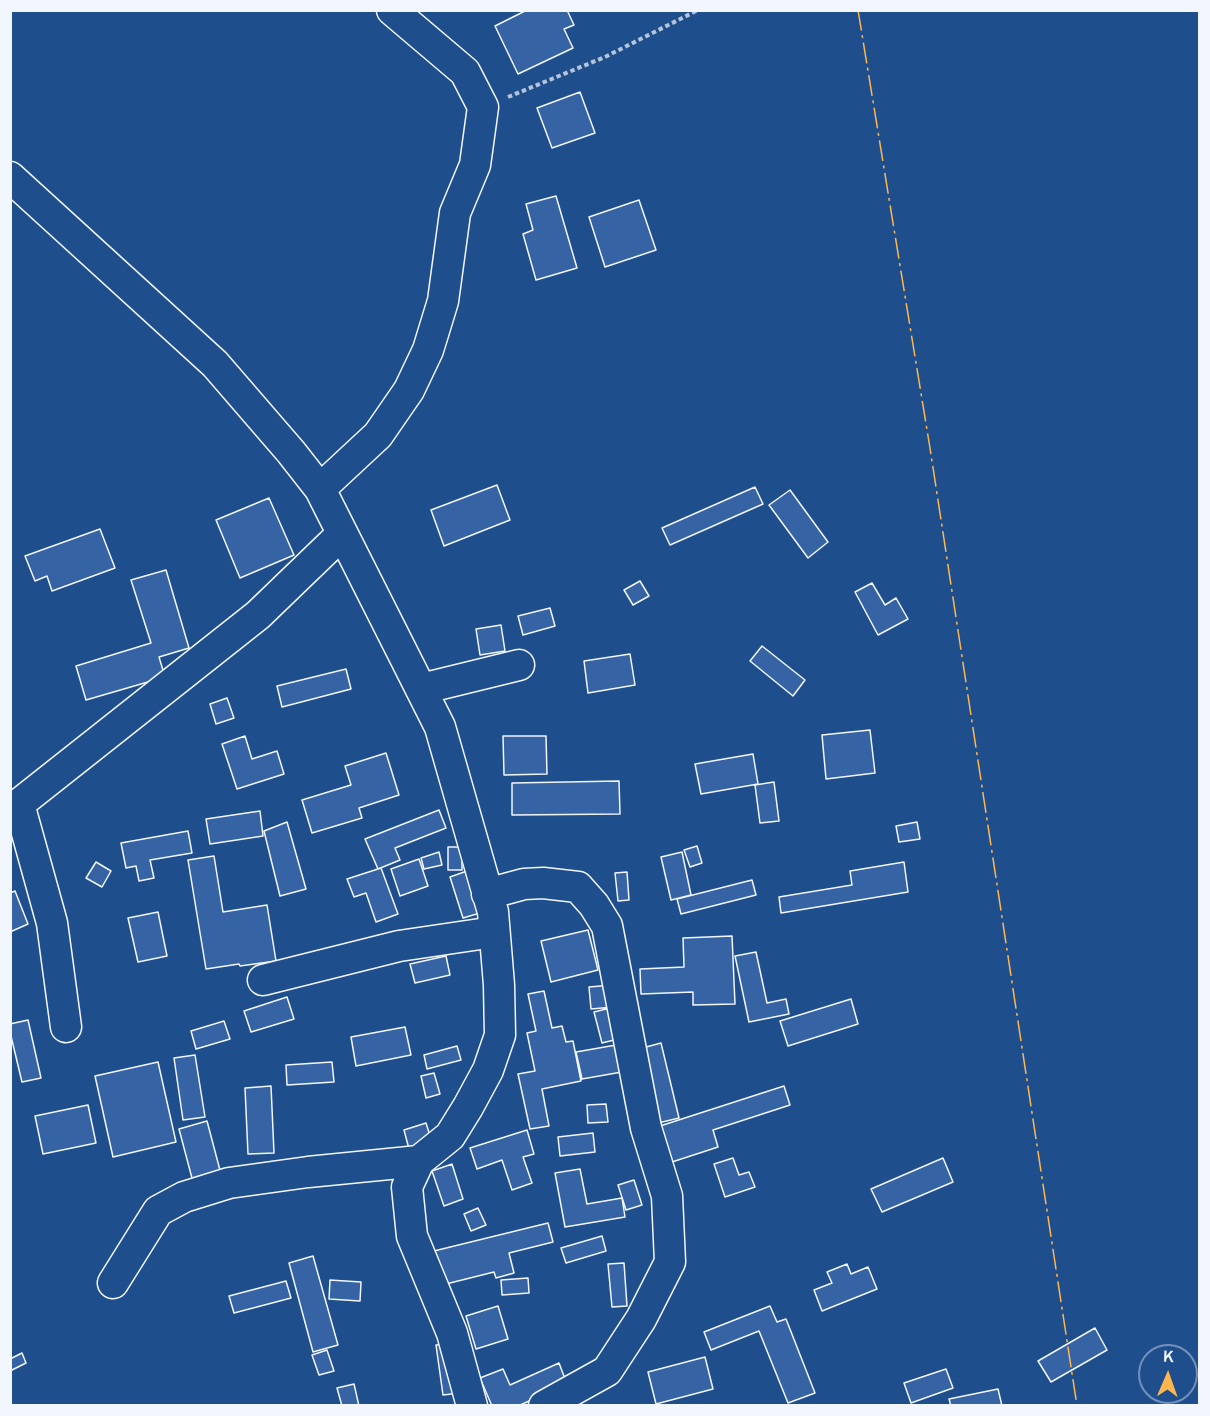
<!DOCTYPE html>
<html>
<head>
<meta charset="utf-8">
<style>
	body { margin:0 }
	#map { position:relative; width:1210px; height:1416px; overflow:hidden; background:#1f4e8c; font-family:Overpass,sans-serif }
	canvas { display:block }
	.frame { position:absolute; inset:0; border:12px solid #f2f6ff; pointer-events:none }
	.north { position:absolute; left:1138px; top:1344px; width:60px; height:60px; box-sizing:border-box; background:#1f4e8c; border:2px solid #7391ba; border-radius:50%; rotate:2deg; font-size:16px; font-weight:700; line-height:24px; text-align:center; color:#f2f6ff }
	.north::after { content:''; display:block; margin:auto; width:21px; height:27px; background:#ffb74d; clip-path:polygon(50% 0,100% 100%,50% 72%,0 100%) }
</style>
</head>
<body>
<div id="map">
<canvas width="1210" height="1416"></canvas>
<div class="frame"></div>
<div class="north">K</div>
</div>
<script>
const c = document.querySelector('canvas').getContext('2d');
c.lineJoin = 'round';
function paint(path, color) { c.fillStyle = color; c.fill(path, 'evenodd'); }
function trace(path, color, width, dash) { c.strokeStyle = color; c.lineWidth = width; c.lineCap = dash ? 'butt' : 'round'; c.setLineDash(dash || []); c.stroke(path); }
const building = new Path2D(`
	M527 10H567L574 25 564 29 573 48 518 74 495 26Z
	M580 92 595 133 552 148 537 108Z
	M556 196 577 268 536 280 523 234 533 230 526 204Z
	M639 200 656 250 605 267 589 217Z
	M497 485 510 520 444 546 431 510Z
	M755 487 763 504 670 545 662 528Z
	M790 490 828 542 808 558 769 505Z
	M269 498 294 555 240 578 216 520Z
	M100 529 115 568 52 591 47 576 35 581 25 556Z
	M166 570 189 648 159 657 165 677 86 700 76 666 151 643 131 580Z
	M640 581 649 596 633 605 624 590Z
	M872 583 885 605 896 598 908 619 878 635 855 592Z
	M550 608 555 626 523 635 518 616Z
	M501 625 505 651 480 655 476 629Z
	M762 646 805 680 793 696 750 661Z
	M630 654 635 685 588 693 584 661Z
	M346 669 351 689 282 707 277 686Z
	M227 698 234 718 216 724 210 704Z
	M870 730 875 773 826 779 822 735Z
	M245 736 252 759 277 751 284 774 237 789 222 744Z
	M503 736H546L547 774 504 775Z
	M386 753 399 795 359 808 362 818 312 833 302 800 351 785 345 766Z
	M753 754 758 784 701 794 695 764Z
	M619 781 620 814 512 815V783Z
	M774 782 779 821 760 823 755 785Z
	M439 810 446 828 395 848 400 860 378 869 365 839Z
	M260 811 263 836 210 844 206 819Z
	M287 822 306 889 280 896 264 831Z
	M917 822 920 839 899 842 896 826Z
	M188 831 192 853 150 860 154 878 139 881 136 866 126 868 121 843Z
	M697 846 702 863 690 867 684 850Z
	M448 847H462V870H448Z
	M439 852 442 865 424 869 421 858Z
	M682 852 691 895 671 900 661 857Z
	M214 856 223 912 267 905 276 961 240 966 239 964 206 969 188 860Z
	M419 859 428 886 400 896 391 869Z
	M96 862 111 871 102 887 86 878Z
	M904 862 908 892 781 913 779 897 852 885 850 871Z
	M381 868 398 914 376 922 366 893 354 897 347 879Z
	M467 871 480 913 463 918 450 877Z
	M627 872 629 900 618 901 615 873Z
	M752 880 756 895 681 914 677 899Z
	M15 891 28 924 10 932V893Z
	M158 912 167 956 138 962 128 918Z
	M588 930 598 970 551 982 541 941Z
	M732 936 735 1004 693 1005V992L641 994 640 969 684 967 683 938Z
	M756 952 767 1003 786 999 789 1014 749 1022 735 956Z
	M446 956 450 975 415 983 410 964Z
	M612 985 613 1007 591 1009 589 987Z
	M544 991 552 1028 562 1026 566 1042 573 1041 581 1081 542 1089 549 1126 530 1129 518 1074 535 1071 527 1033 536 1031 528 994Z
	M287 997 294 1019 251 1032 244 1011Z
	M851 999 858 1024 788 1046 780 1021Z
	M610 1008 618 1039 602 1043 594 1012Z
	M28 1020 41 1078 22 1082 10 1032V1024Z
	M224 1021 230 1039 196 1049 191 1031Z
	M405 1027 411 1055 356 1066 351 1037Z
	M661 1043 679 1118 654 1124 635 1050Z
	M616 1045 622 1072 582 1079 576 1052Z
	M457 1046 461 1060 427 1069 424 1055Z
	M195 1055 205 1117 183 1120 174 1058Z
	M158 1062 176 1142 113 1157 95 1076Z
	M332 1062 334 1082 287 1085 286 1065Z
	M434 1073 440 1094 426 1098 421 1076Z
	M271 1086 274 1153 248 1154 245 1088Z
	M784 1086 790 1105 713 1130 718 1147 672 1162 660 1126Z
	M606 1104 608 1122 588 1123 587 1105Z
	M88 1105 96 1143 43 1154 35 1116Z
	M207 1121 221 1174 193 1182 179 1129Z
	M426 1123 432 1142 409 1149 404 1130Z
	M527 1130 534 1154 523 1157 532 1183 512 1190 502 1160 477 1169 470 1148Z
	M593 1133 595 1152 560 1156 558 1137Z
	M733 1158 739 1175 749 1172 755 1187 725 1197 714 1164Z
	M943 1158 953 1182 882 1212 871 1189Z
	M452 1164 463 1199 444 1206 432 1171Z
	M580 1169 587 1204 622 1198 625 1217 565 1227 555 1173Z
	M634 1180 642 1205 626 1210 618 1185Z
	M478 1208 486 1225 471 1231 464 1214Z
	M548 1223 553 1242 509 1253 514 1273 496 1278 494 1272 442 1285 434 1251Z
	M602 1236 606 1251 566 1263 561 1248Z
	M313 1256 338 1345 313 1352 289 1263Z
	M624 1263 627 1306 612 1307 608 1264Z
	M847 1264 851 1274 868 1267 877 1289 822 1311 814 1290 832 1283 827 1272Z
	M528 1278 529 1293 502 1295 501 1280Z
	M330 1280 361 1282 360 1301 329 1299Z
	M286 1281 291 1298 234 1313 229 1296Z
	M498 1306 508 1339 476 1349 466 1316Z
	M770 1306 777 1322 786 1319 815 1393 788 1403 759 1331 711 1350 704 1332Z
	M1095 1328 1107 1350 1051 1382 1038 1361Z
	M454 1343 460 1393 443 1395 436 1345Z
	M327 1350 334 1371 319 1375 312 1355Z
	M22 1353 26 1363 10 1371V1359Z
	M705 1357 713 1389 656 1404 648 1372Z
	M559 1363 567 1384 518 1406H492L480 1378 503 1369 510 1385Z
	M946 1369 953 1388 911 1403 904 1383Z
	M354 1384 359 1406H342L337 1388Z
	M998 1389 1002 1406H951L949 1399Z`);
const path = new Path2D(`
	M508 97 605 57 698 10`);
const minor = new Path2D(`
	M10 177 215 364 291 452 320 489 440 727 493 912 499 985 500 1035 488 1070 468 1107 450 1136 419 1161 308 1172 229 1183 184 1197 158 1211 113 1283
	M320 489 378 435 409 390 428 350 443 301 455 213 475 165 483 107 465 72 392 10
	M421 689 519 665
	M487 894 524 884 543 883 578 887 594 905 607 926 646 1128 667 1196 670 1262 641 1319 607 1371 544 1406
	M263 980 399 946 494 932
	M66 1027 52 923 19 804 258 615 342 534
	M419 1161 407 1187 412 1236 452 1333 472 1406`);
const power = new Path2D(`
	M858 10 930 448 1077 1406`);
paint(building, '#3563a3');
trace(building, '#f2f6ff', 1.5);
trace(minor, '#f2f6ff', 33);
trace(path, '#b3c4dc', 4, [4.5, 3]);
trace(minor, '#1f4e8c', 30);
trace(power, '#ffb74d', 1.5, [21, 4.5, 3, 4.5]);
</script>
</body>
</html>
